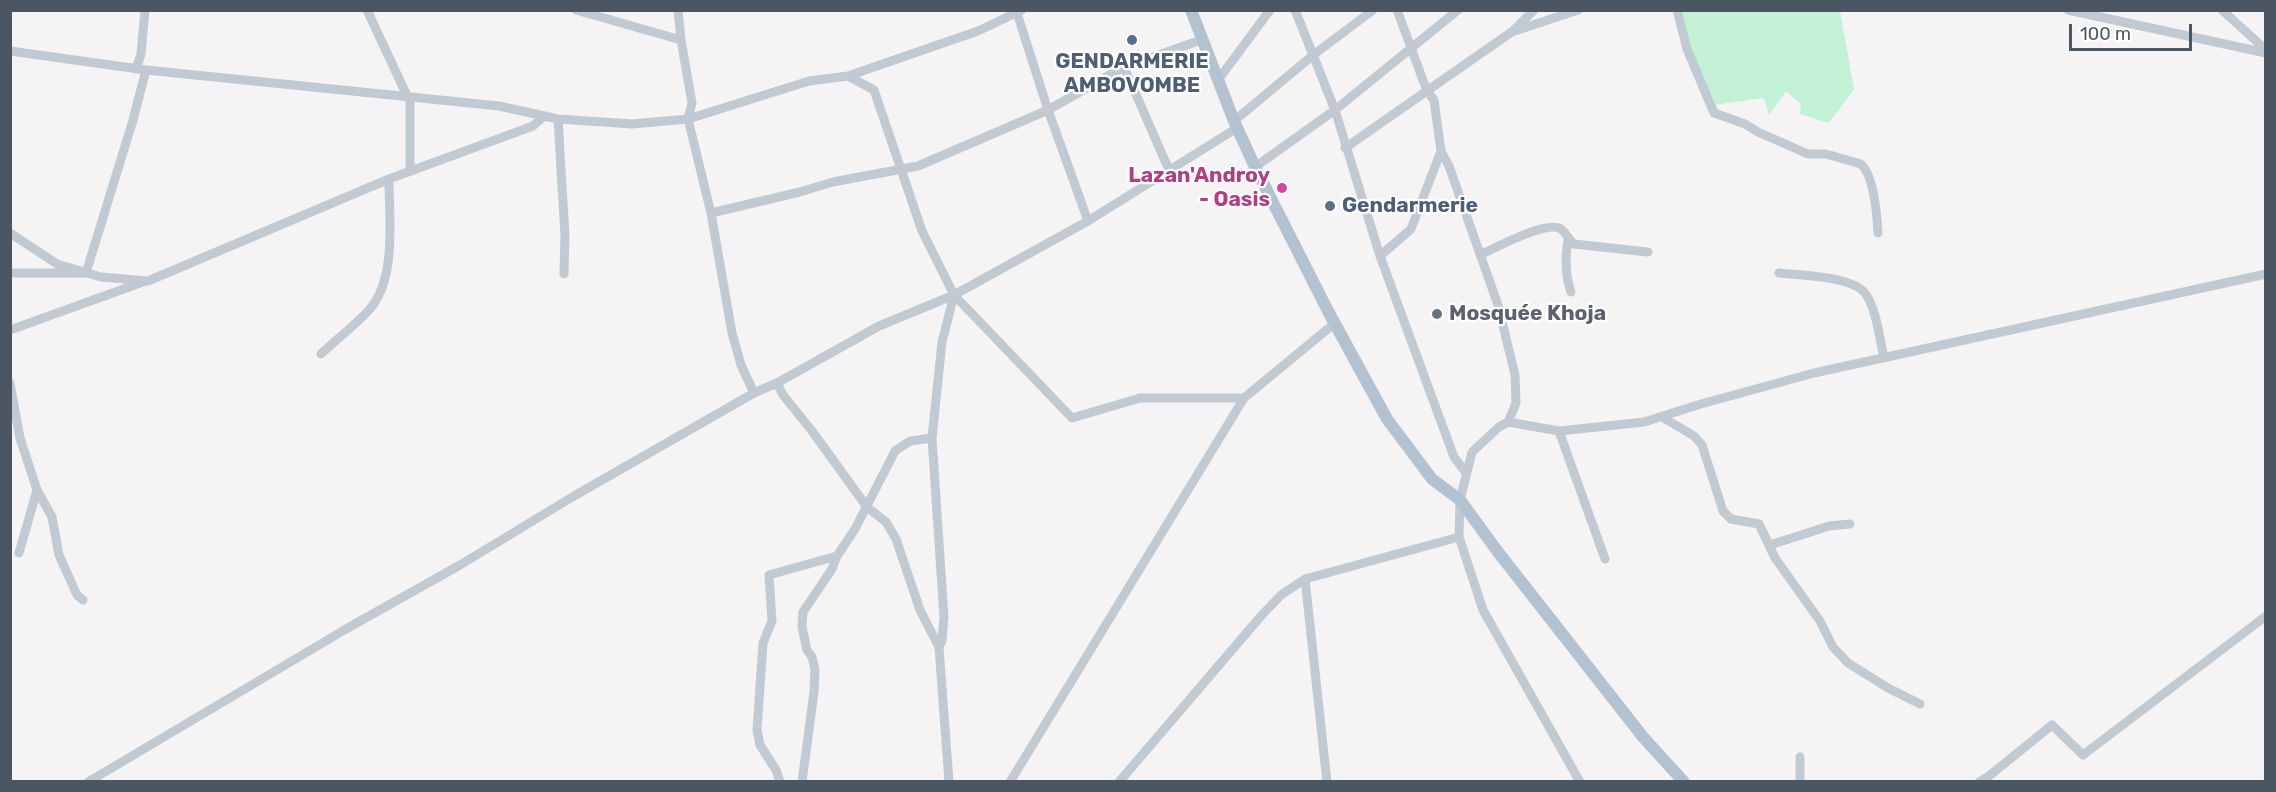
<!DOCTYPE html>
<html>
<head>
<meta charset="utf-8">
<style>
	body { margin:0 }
	#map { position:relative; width:2276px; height:792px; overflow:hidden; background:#f5f3f3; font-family:Rubik,sans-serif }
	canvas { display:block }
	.frame { position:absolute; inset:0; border:12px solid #4a5661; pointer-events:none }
	.scale { position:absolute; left:2069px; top:24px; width:123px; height:27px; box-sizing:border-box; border:3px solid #4a5661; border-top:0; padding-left:8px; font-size:18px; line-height:21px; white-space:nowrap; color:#4a5661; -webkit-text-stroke:4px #fff; paint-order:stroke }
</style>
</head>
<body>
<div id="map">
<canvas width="2276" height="792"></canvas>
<div class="frame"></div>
<div class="scale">100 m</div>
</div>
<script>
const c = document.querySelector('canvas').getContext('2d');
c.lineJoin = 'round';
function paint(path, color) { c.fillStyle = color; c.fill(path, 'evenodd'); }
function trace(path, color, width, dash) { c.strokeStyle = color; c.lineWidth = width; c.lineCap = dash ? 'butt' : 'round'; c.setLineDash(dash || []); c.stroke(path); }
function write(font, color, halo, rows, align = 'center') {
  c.font = font + ' Rubik,sans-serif'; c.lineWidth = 4.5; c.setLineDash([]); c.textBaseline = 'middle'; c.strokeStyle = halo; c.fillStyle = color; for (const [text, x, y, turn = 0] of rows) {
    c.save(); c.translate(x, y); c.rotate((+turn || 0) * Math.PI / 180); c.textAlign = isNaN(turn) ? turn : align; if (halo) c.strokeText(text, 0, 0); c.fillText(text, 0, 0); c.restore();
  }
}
const green = new Path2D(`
	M1682 11H1840L1854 89 1829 123 1800 114 1801 104 1786 91 1769 115 1764 98 1714 105 1691 49Z`);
const minor = new Path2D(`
	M367 10 408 98
	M576 10 681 40
	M678 10 681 40 692 103 688 119 711 213 732 333 741 365 754 393
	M1016 10 1048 110 1088 221
	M1295 10 1335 110 1380 256 1454 457 1466 473
	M1397 10 1427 91 1434 100 1441 151 1449 166 1498 305 1515 375 1516 403 1508 422
	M1677 10 1687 49 1714 113 1745 124 1758 132 1808 154H1826L1861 164C1874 176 1877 215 1878 233
	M2068 10 2266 53
	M2222 10 2266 50
	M1515 31 1578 10
	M10 51 146 70 499 106 558 119 632 124 688 119 809 81 848 76 978 31 1022 10
	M1124 67 1169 170
	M136 69 141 54 145 10
	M848 76 874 90 922 231 954 295 1072 418 1140 398H1244
	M1218 80 1270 10
	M558 119 565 236 564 274
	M1234 121 1312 56 1373 10
	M1345 148 1513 31 1534 10
	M1255 167 1335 110 1458 10
	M410 171V98
	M711 213 800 192 833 182 918 166 1048 110 1124 67 1201 40
	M10 233 57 264 101 277 148 281 389 179 533 126 543 117
	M1568 240C1565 258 1565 275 1571 292
	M1480 255C1495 248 1547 220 1561 229 1566 233 1569 240 1574 244L1648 252
	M1380 256 1411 229 1441 151
	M10 273H86L133 120 146 70
	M1779 273C1799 275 1850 276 1864 292 1876 305 1880 341 1884 358
	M10 330 143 282
	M321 354C336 340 354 326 369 310 397 279 389 219 389 179
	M10 383 20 438 37 490 52 517 59 555 77 595 83 600
	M777 383 783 395 812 431 867 507 886 522 896 539 920 610 939 647 949 782
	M1662 417 1694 436 1702 445 1723 511 1731 519 1759 524 1775 558 1820 621 1833 647 1848 663 1888 688 1920 704
	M1559 431 1605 559
	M1770 545 1829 526 1850 524
	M19 553 37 490
	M1305 579 1327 782
	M939 647 942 641 944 617 932 438 942 342 954 295
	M1800 757V782
	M88 782 346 629 460 565 574 496 754 393 777 383 879 326 954 295 1088 221 1237 128
	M780 782 776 770 760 745 757 730 763 643 772 621 769 575 837 556 855 529 895 451 910 441 932 438
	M802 782 814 692 815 669 812 657 807 650 802 627 803 612 832 569 837 556
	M1010 782 1244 398 1335 323
	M1119 782 1261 616 1281 595 1305 579 1459 537
	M1580 782 1483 610 1459 537 1460 500 1472 452 1499 427 1508 422 1559 431 1644 422 1701 404 1814 373 2266 274
	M1979 782 1989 776 2052 725 2083 755 2266 616`);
const major = new Path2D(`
	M1191 10 1234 121 1255 167 1329 313 1387 419 1432 479 1460 500 1498 552 1643 737 1684 782`);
const markers = [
	[1132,40,6,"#5c6f8a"],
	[1282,188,6,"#d1479c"],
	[1330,206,6,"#5c6f8a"],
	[1437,314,6,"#6b7280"]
];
const serviceNames = [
	["GENDARMERIE",1132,62],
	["AMBOVOMBE",1132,86],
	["Gendarmerie",1342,206,"left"]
];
const hotelNames = [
	["Lazan'Androy",1270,176],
	["- Oasis",1270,200]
];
const worshipNames = [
	["Mosquée Khoja",1449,314]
];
paint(green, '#c3f1d5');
trace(minor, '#c1cad2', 9);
trace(major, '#b3c2d1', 12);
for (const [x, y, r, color] of markers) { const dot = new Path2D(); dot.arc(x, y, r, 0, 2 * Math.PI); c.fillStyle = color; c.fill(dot); trace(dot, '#fff', 2); }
write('bold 21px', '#4e5e75', '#fff', serviceNames);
write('bold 21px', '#b23c85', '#fff', hotelNames, 'right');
write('bold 21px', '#5b616d', '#fff', worshipNames, 'left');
</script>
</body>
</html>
